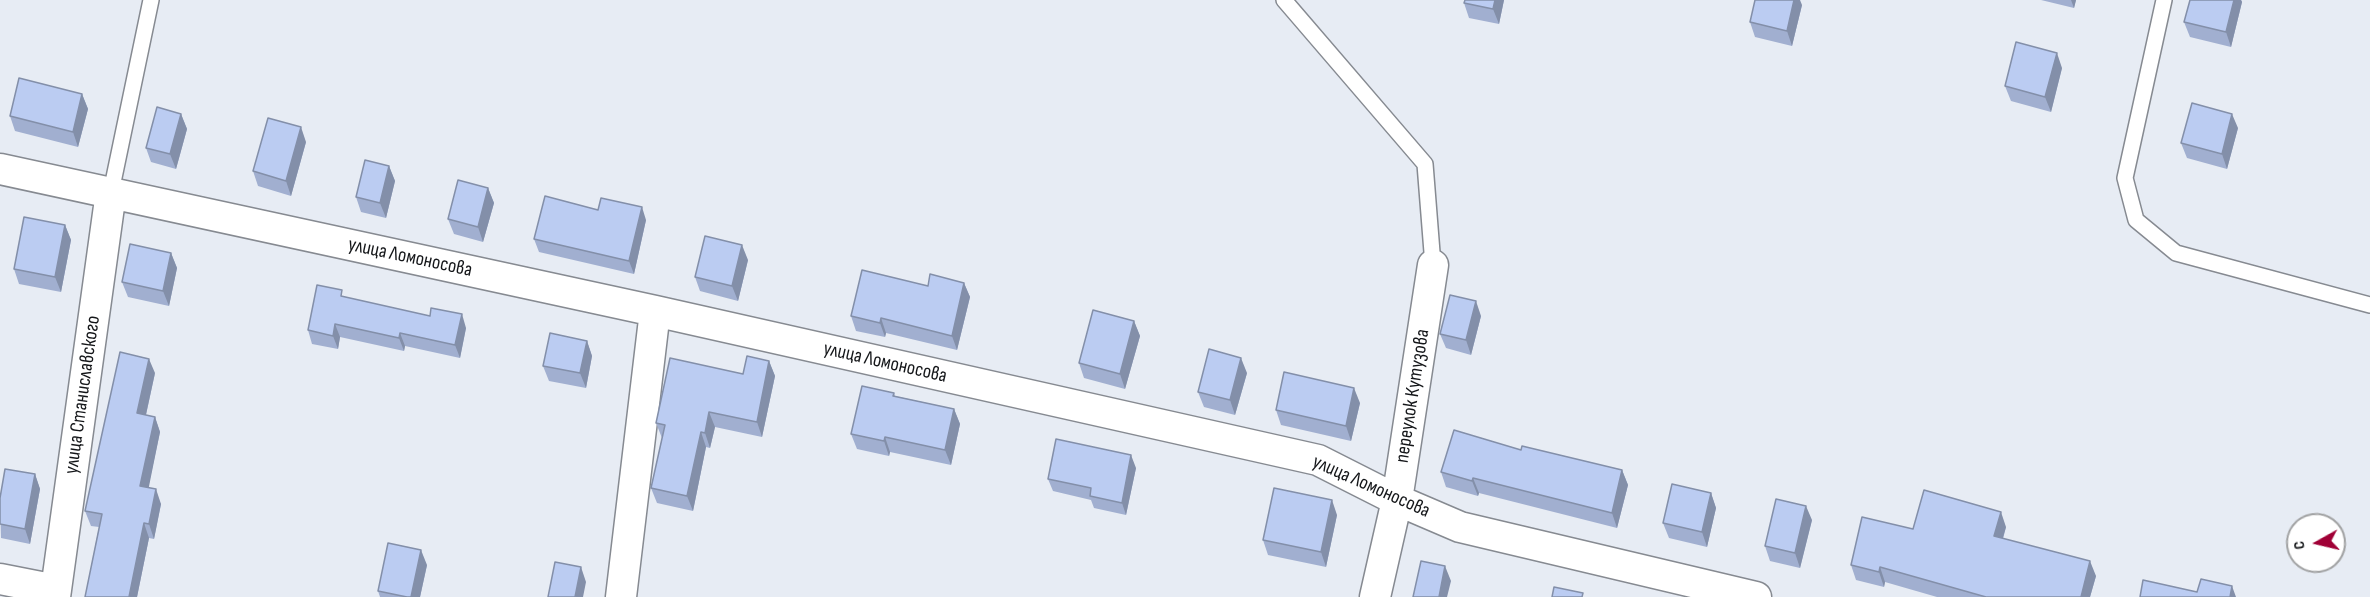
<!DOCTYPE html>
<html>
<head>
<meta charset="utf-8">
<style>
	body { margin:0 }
	#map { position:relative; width:2370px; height:597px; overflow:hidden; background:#e7ecf4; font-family:"Sofia Sans Condensed",sans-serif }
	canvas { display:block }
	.north { position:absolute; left:2286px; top:513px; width:60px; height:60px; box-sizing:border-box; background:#fff; border:2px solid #a1a2a3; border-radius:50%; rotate:262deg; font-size:16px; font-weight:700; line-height:24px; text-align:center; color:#141619 }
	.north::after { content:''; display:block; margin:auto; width:21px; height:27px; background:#a00036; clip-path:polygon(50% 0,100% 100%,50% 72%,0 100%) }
</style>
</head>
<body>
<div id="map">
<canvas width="2370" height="597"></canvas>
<div class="north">С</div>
</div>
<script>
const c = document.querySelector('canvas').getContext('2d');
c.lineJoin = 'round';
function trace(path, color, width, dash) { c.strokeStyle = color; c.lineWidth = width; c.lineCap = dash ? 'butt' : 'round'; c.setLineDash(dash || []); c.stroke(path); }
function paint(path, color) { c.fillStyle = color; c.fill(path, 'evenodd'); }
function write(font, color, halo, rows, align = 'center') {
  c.font = font + ' "Sofia Sans Condensed",sans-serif'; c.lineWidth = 6; c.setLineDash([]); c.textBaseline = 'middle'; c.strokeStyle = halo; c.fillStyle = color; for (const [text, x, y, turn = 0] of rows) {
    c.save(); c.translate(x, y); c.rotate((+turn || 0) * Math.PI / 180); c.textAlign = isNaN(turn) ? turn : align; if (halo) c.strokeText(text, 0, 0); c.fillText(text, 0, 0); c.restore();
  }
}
const service = new Path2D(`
	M1284 0 1425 164 1433 265
	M2164 0 2125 178 2136 220 2176 253 2370 305
	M111 192 151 0`);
const minor = new Path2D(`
	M0 169 655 311 1318 460 1397 500 1460 527 1756 597
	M0 579 56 590
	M55 597 111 192
	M621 597 655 311
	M1375 597 1397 500 1433 265`);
const wall = new Path2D(`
	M1504 0 1499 24 1469 18 1464 3Z
	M2041 0H2076L2074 8Z
	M2190 0H2241L2242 2 2231 47 2190 37 2184 22Z
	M1802 5 1792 46 1755 37 1750 22Z
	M2062 68 2051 112 2011 101 2005 86Z
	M82 94 88 109 78 147 15 131 10 116Z
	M181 114 187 129 176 169 151 162 146 148Z
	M2238 128 2227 169 2187 158 2181 143Z
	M306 142 291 196 258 186 253 171Z
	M389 166 395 181 386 218 361 212 356 197Z
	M488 188 494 203 483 242 454 234 448 219Z
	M646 220 634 274 539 252 534 239Z
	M65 225 71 240 61 292 19 284 14 269Z
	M171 253 177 268 169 306 128 297 122 282Z
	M748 260 738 301 700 291 695 277Z
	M964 283 970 297 957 350 886 333 885 337 856 331 851 316 928 286Z
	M344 297 466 328 460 358 405 346 404 351 340 337 338 349 312 344 308 330Z
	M1481 316 1471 355 1446 348 1440 334Z
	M1134 321 1140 336 1125 389 1084 378 1079 363Z
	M587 341 592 356 586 388 549 381 543 366Z
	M769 361 775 376 762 437 715 427 710 448 706 447 693 511 657 503 651 488 662 438 656 423 743 374Z
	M155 373 146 415 155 417 160 432 148 488 161 504 154 539 149 538 137 597H85L99 527 91 526 85 511Z
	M1247 373 1235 415 1204 407 1198 392Z
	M894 393 895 396 954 409 960 424 951 465 890 452 889 456 857 449 851 434Z
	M1360 403 1351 441 1281 425 1276 410Z
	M1521 450 1622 470 1628 485 1617 528 1479 493 1478 496 1446 487 1441 472Z
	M1136 468 1126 515 1094 508 1091 500 1053 491 1048 479Z
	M35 474 40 489 30 544 1 538 0 498Z
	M1711 493 1716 508 1707 547 1669 538 1663 523Z
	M1337 515 1326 567 1268 555 1263 540Z
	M1812 520 1800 568 1770 561 1765 546Z
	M2006 527 2003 539 2096 576 2090 597H1937L1885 582 1884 587 1856 580 1851 565 1913 529Z
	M427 565 420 597H380L378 591Z`);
const shadedWall = new Path2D(`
	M1495 0H1504L1499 24 1493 9Z
	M1794 0H1800L1802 5 1792 46 1787 31Z
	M2071 0H2076L2074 8Z
	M2234 0H2241L2242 2 2231 47 2226 32Z
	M2057 53 2062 68 2051 112 2045 97Z
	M82 94 88 109 78 147 73 132Z
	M181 114 187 129 176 169 170 154Z
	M2232 114 2238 128 2227 169 2222 154Z
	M301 127 306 142 291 196 286 181Z
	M389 166 395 181 386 218 380 203Z
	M488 188 494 203 483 242 478 227Z
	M642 207 646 220 634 274 629 261Z
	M65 225 71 240 61 292 55 277Z
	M742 245 748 260 738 301 732 286Z
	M171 253 177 268 169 306 163 291Z
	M964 283 970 297 957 350 952 336Z
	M1476 301 1481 316 1471 355 1466 340Z
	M462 314 466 328 460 358 455 345Z
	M881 318 886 333 885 337 880 323Z
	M1134 321 1140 336 1125 389 1120 374Z
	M335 324 340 337 338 349 333 336Z
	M400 333 405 346 404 351 399 338Z
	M587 341 592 356 586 388 580 373Z
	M1241 358 1247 373 1235 415 1230 400Z
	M149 359 155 373 143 428 137 413Z
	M769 361 775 376 762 437 757 422Z
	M1354 388 1360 403 1351 441 1346 426Z
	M954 409 960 424 951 465 945 450Z
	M709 412 715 427 710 448 705 433Z
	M155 417 160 432 146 501 140 486Z
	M701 432 706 447 693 511 687 496Z
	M885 437 890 452 889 456 884 441Z
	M1131 455 1136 468 1126 515 1122 503Z
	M1622 470 1628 485 1617 528 1612 513Z
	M35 474 40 489 30 544 25 529Z
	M1473 478 1479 493 1478 496 1472 481Z
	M156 489 161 504 154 539 149 524Z
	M1711 493 1716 508 1707 547 1702 532Z
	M1332 500 1337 515 1326 567 1321 552Z
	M1806 506 1812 520 1800 568 1795 553Z
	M2001 512 2006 527 1999 551 1994 536Z
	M144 523 149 538 137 597H129Z
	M421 550 427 565 420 597H411Z
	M2090 561 2096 576 2090 597H2081Z
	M1445 566 1451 581 1447 597H1439Z
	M581 567 586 582 583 597H575Z
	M1880 567 1885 582 1884 587 1879 572Z
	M2232 586 2236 597H2230Z`);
const building = new Path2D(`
	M1465 0H1495L1493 9 1464 3Z
	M1755 0H1794L1787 31 1750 22Z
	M2190 0H2234L2226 32 2184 22Z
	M2016 42 2057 53 2045 97 2005 86Z
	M19 78 82 94 73 132 10 116Z
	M2192 103 2232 114 2222 154 2181 143Z
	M157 107 181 114 170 154 146 148Z
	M268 118 301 127 286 181 253 171Z
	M365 160 389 166 380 203 356 197Z
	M458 180 488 188 478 227 448 219Z
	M545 196 598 210 601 198 642 207 629 261 534 239Z
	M24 217 65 225 55 277 14 269Z
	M705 236 742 245 732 286 695 277Z
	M130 244 171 253 163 291 122 282Z
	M862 270 928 286 930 274 964 283 952 336 881 318 880 323 851 316Z
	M317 285 342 290 341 296 430 316 431 308 462 314 455 345 400 333 399 338 335 324 333 336 308 330Z
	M1450 295 1476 301 1466 340 1440 334Z
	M1093 310 1134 321 1120 374 1079 363Z
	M550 333 587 341 580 373 543 366Z
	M1209 349 1241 358 1230 400 1198 392Z
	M120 352 149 359 137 413 155 417 140 486 156 489 149 524 144 523 129 597H85L102 514 85 511Z
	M747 356 769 361 757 422 709 412 705 433 701 432 687 496 651 488 665 425 656 423 670 358 743 374Z
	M1284 372 1354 388 1346 426 1276 410Z
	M862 386 894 393 893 396 954 409 945 450 885 437 884 441 851 434Z
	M1454 430 1521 450 1522 446 1622 470 1612 513 1473 478 1472 481 1441 472Z
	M1056 439 1131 455 1122 503 1090 496 1091 488 1048 479Z
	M5 469 35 474 25 529 0 524V498Z
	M1672 484 1711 493 1702 532 1663 523Z
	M1274 488 1332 500 1321 552 1263 540Z
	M1924 490 2001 512 1994 536 2090 561 2081 597H1986L1880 567 1879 572 1851 565 1862 517 1913 529Z
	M1776 499 1806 506 1795 553 1765 546Z
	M388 543 421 550 411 597H407L378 591Z
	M1421 561 1445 566 1439 597H1413Z
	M555 562 581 567 575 597H548Z
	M2201 579 2232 586 2230 597H2140L2143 580 2197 592Z
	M1554 587 1583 593 1582 597H1552Z`);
const streetNames = [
	["улица Ломоносова",410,258,12],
	["улица Ломоносова",885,363,13],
	["улица Станиславского",83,395,-82],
	["переулок Кутузова",1413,396,-81],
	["улица Ломоносова",1371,487,24]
];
trace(service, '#868a91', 18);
trace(minor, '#868a91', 33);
trace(service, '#fff', 15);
trace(minor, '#fff', 30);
paint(wall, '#a1afd0');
paint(shadedWall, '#838fa9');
paint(building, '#bbccf2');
trace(building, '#838fa9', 1.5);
write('20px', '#141619', '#fff', streetNames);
</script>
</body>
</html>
